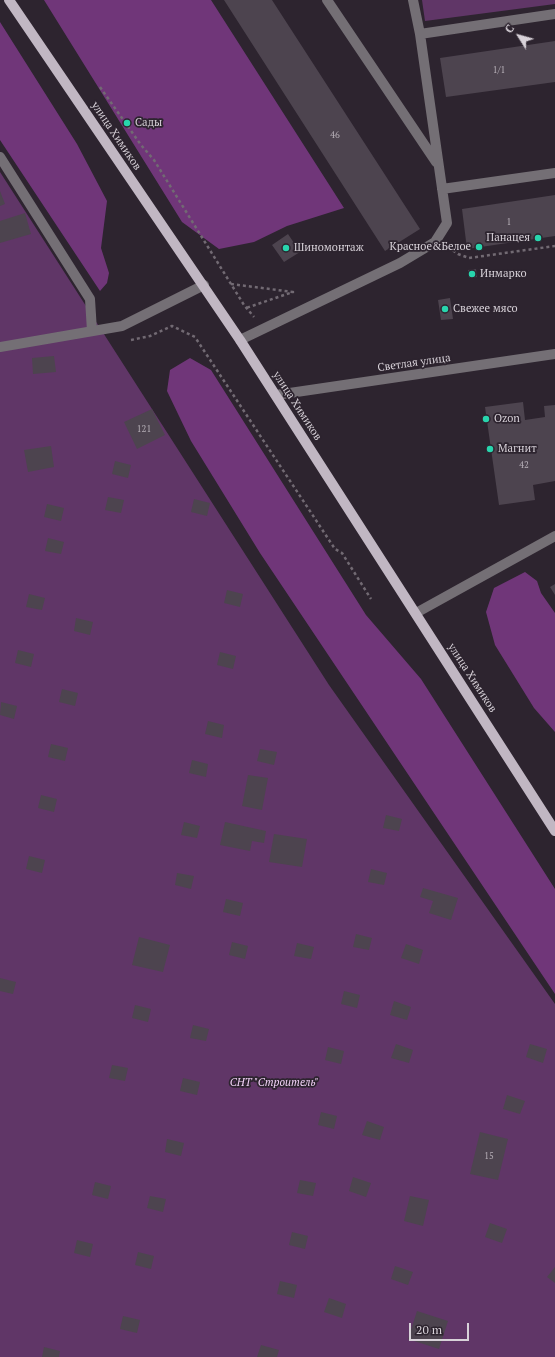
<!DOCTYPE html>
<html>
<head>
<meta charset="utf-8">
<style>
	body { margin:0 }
	#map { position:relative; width:555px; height:1357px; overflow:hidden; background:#2d242f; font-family:"PT Serif",serif }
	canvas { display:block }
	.north { position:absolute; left:499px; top:16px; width:40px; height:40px; -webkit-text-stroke:3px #2d242f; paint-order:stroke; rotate:307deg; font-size:11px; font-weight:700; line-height:16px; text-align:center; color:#d8d2d9 }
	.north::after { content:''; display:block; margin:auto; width:14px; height:18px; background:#d8d2d9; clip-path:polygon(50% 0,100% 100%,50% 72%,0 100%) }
	.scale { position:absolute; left:409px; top:1323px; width:60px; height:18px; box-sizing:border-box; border:2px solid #d8d2d9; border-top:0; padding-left:5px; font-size:12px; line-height:14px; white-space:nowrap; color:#d8d2d9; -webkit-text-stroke:3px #2d242f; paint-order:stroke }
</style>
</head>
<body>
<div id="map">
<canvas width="555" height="1357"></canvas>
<div class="north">С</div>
<div class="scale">20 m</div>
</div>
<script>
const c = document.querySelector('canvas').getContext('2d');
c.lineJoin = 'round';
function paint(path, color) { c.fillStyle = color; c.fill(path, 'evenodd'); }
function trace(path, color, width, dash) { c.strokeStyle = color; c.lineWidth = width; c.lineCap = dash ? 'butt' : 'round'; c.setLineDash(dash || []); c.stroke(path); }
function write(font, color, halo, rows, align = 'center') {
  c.font = font + ' "PT Serif",serif'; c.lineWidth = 3.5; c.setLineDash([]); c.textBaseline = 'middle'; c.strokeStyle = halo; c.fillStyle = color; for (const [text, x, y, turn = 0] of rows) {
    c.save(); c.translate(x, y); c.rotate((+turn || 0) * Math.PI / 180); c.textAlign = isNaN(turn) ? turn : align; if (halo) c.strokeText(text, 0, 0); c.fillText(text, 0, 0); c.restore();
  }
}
const green = new Path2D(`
	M422 0H555V4L425 21Z
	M0 172 329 685 555 1004V1357H0Z`);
const forest = new Path2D(`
	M44 0H211L344 208 287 226 254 242 219 249 182 222Z
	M0 22 77 144 107 201 101 248 109 273 107 283 100 291 0 140Z
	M190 358 211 370 366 615 421 679 555 889V994L260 553 191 441 167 391 170 370Z
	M525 572 537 581 541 593 555 613V732L534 708 495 645 486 612 494 588Z`);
const building = new Path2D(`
	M224 0H272L420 229 385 251Z
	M555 41V82L446 97 440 58Z
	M0 191 5 204 0 206Z
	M555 195V236L467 249 462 209Z
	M25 213 31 234 0 243V221Z
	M288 234 300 252 284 262 272 245Z
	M476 269 477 277 469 278 468 270Z
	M450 298 453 319 441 320 438 300Z
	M54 356 56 372 33 374 32 358Z
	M523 402 525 420 545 417 544 406 555 405V481L533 485 535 500 499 505 485 407Z
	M152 409 165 435 137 449 124 422Z
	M51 446 54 467 28 472 24 450Z
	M115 461 131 465 128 478 112 474Z
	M108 497 124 500 121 513 105 510Z
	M194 499 210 503 207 516 191 512Z
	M47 504 64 508 61 521 44 517Z
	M48 538 64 542 61 554 45 551Z
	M555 584V595L550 587Z
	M227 590 243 594 240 607 224 603Z
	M29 594 45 598 42 610 26 607Z
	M76 618 93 622 90 635 74 631Z
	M18 650 34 654 31 667 15 663Z
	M220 652 236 656 233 669 217 665Z
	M62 689 78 693 75 706 59 702Z
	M1 702 17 706 14 719 0 715Z
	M208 721 224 725 222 738 205 734Z
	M51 744 68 748 65 761 48 757Z
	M260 749 277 752 274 765 257 761Z
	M192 760 208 764 206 777 189 773Z
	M248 775 268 778 262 810 242 806Z
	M41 795 57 799 54 812 38 808Z
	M386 815 402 819 399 831 383 828Z
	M184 822 200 826 197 838 181 835Z
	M225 822 266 831 264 843 252 841 250 851 220 845Z
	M274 834 307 839 302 867 269 862Z
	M29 856 45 860 42 873 26 869Z
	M371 869 387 873 384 885 368 882Z
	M177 873 194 876 191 889 175 885Z
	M423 888 458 898 451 920 429 913 433 901 420 897Z
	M226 899 243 903 240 916 223 912Z
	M356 934 372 938 369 950 353 947Z
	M139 937 170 945 163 972 132 965Z
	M232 942 248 946 245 959 229 955Z
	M297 943 314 947 311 959 294 956Z
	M406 944 423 950 419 964 401 958Z
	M0 978 16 982 13 994 0 991Z
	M344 991 360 995 357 1008 341 1004Z
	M394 1001 411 1007 407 1020 390 1015Z
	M135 1005 151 1009 148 1022 132 1018Z
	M193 1025 209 1029 206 1041 190 1038Z
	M396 1044 413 1050 409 1063 391 1058Z
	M530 1044 547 1049 543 1063 526 1057Z
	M328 1047 344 1051 341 1064 325 1060Z
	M112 1065 128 1068 125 1081 109 1078Z
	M183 1078 200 1082 197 1095 180 1091Z
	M507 1095 525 1101 520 1114 503 1109Z
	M321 1112 337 1116 334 1129 318 1125Z
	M367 1121 384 1127 380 1140 362 1135Z
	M480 1132 508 1139 498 1180 470 1174Z
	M167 1139 184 1143 181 1156 165 1152Z
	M353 1177 371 1183 366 1197 349 1191Z
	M300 1180 316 1183 313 1196 297 1193Z
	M95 1182 111 1186 108 1199 92 1195Z
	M150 1196 166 1199 163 1212 147 1208Z
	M410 1196 429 1200 423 1226 404 1221Z
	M490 1223 507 1229 502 1243 485 1237Z
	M292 1232 308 1236 305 1249 289 1245Z
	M77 1240 93 1244 90 1257 74 1253Z
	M138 1252 154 1256 151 1269 135 1265Z
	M395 1266 413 1272 408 1285 391 1279Z
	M555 1267V1283L547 1277Z
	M280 1281 297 1285 294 1298 277 1294Z
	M329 1298 346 1304 342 1318 324 1312Z
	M417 1311 448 1321 439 1349 408 1339Z
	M123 1316 140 1320 137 1333 120 1329Z
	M261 1345 279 1350 277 1357H257Z
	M44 1347 60 1351 59 1357H42Z`);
const path = new Path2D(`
	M100 87 141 145 154 160 244 305 254 317
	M448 247 458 254 469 258 555 246
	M231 284 293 292 246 308
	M131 340 150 336 172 326 195 337 335 549 342 553 371 599`);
const minor = new Path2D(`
	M327 0 436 162
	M420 34 555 14
	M0 157 90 299 92 331
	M442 189 555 173
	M240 340 400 263 435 242 447 223 420 34 413 0
	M0 347 122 326 204 285
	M276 395 555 354
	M416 613 555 536`);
const major = new Path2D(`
	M9 0 240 340 555 831`);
const markers = [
	[127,123,4,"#28d5ad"],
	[538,238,4,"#28d5ad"],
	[479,247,4,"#28d5ad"],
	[286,248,4,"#28d5ad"],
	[472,274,4,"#28d5ad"],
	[445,309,4,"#28d5ad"],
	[486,419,4,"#28d5ad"],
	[490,449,4,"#28d5ad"]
];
const numberNames = [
	["1/1",499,70],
	["46",335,135],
	["1",509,222],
	["121",144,429],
	["42",524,465],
	["15",489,1156]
];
const poiNames = [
	["Сады",135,123],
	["Панацея",530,238,"right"],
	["Красное&Белое",471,247,"right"],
	["Шиномонтаж",294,248],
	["Инмарко",480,274],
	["Свежее мясо",453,309],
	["Ozon",494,419],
	["Магнит",498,449]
];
const streetNames = [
	["улица Химиков",116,136,56],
	["Светлая улица",414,363,-8],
	["улица Химиков",297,406,57],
	["улица Химиков",472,678,57]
];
const parkNames = [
	["СНТ \"Строитель\"",274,1083]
];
paint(green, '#603667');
paint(forest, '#703679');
paint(building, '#4d444f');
trace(path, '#726a73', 2.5, [3, 3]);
trace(minor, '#746f75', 10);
trace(major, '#c1b7c3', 10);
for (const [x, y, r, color] of markers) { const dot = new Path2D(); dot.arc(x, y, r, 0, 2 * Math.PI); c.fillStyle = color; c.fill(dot); trace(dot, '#2d242f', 1.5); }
write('9px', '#b5aeb6', null, numberNames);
write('11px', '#d8d2d9', '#2d242f', poiNames, 'left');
write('11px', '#d8d2d9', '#2d242f', streetNames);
write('italic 11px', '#f2d1f7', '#2d242f', parkNames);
</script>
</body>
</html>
